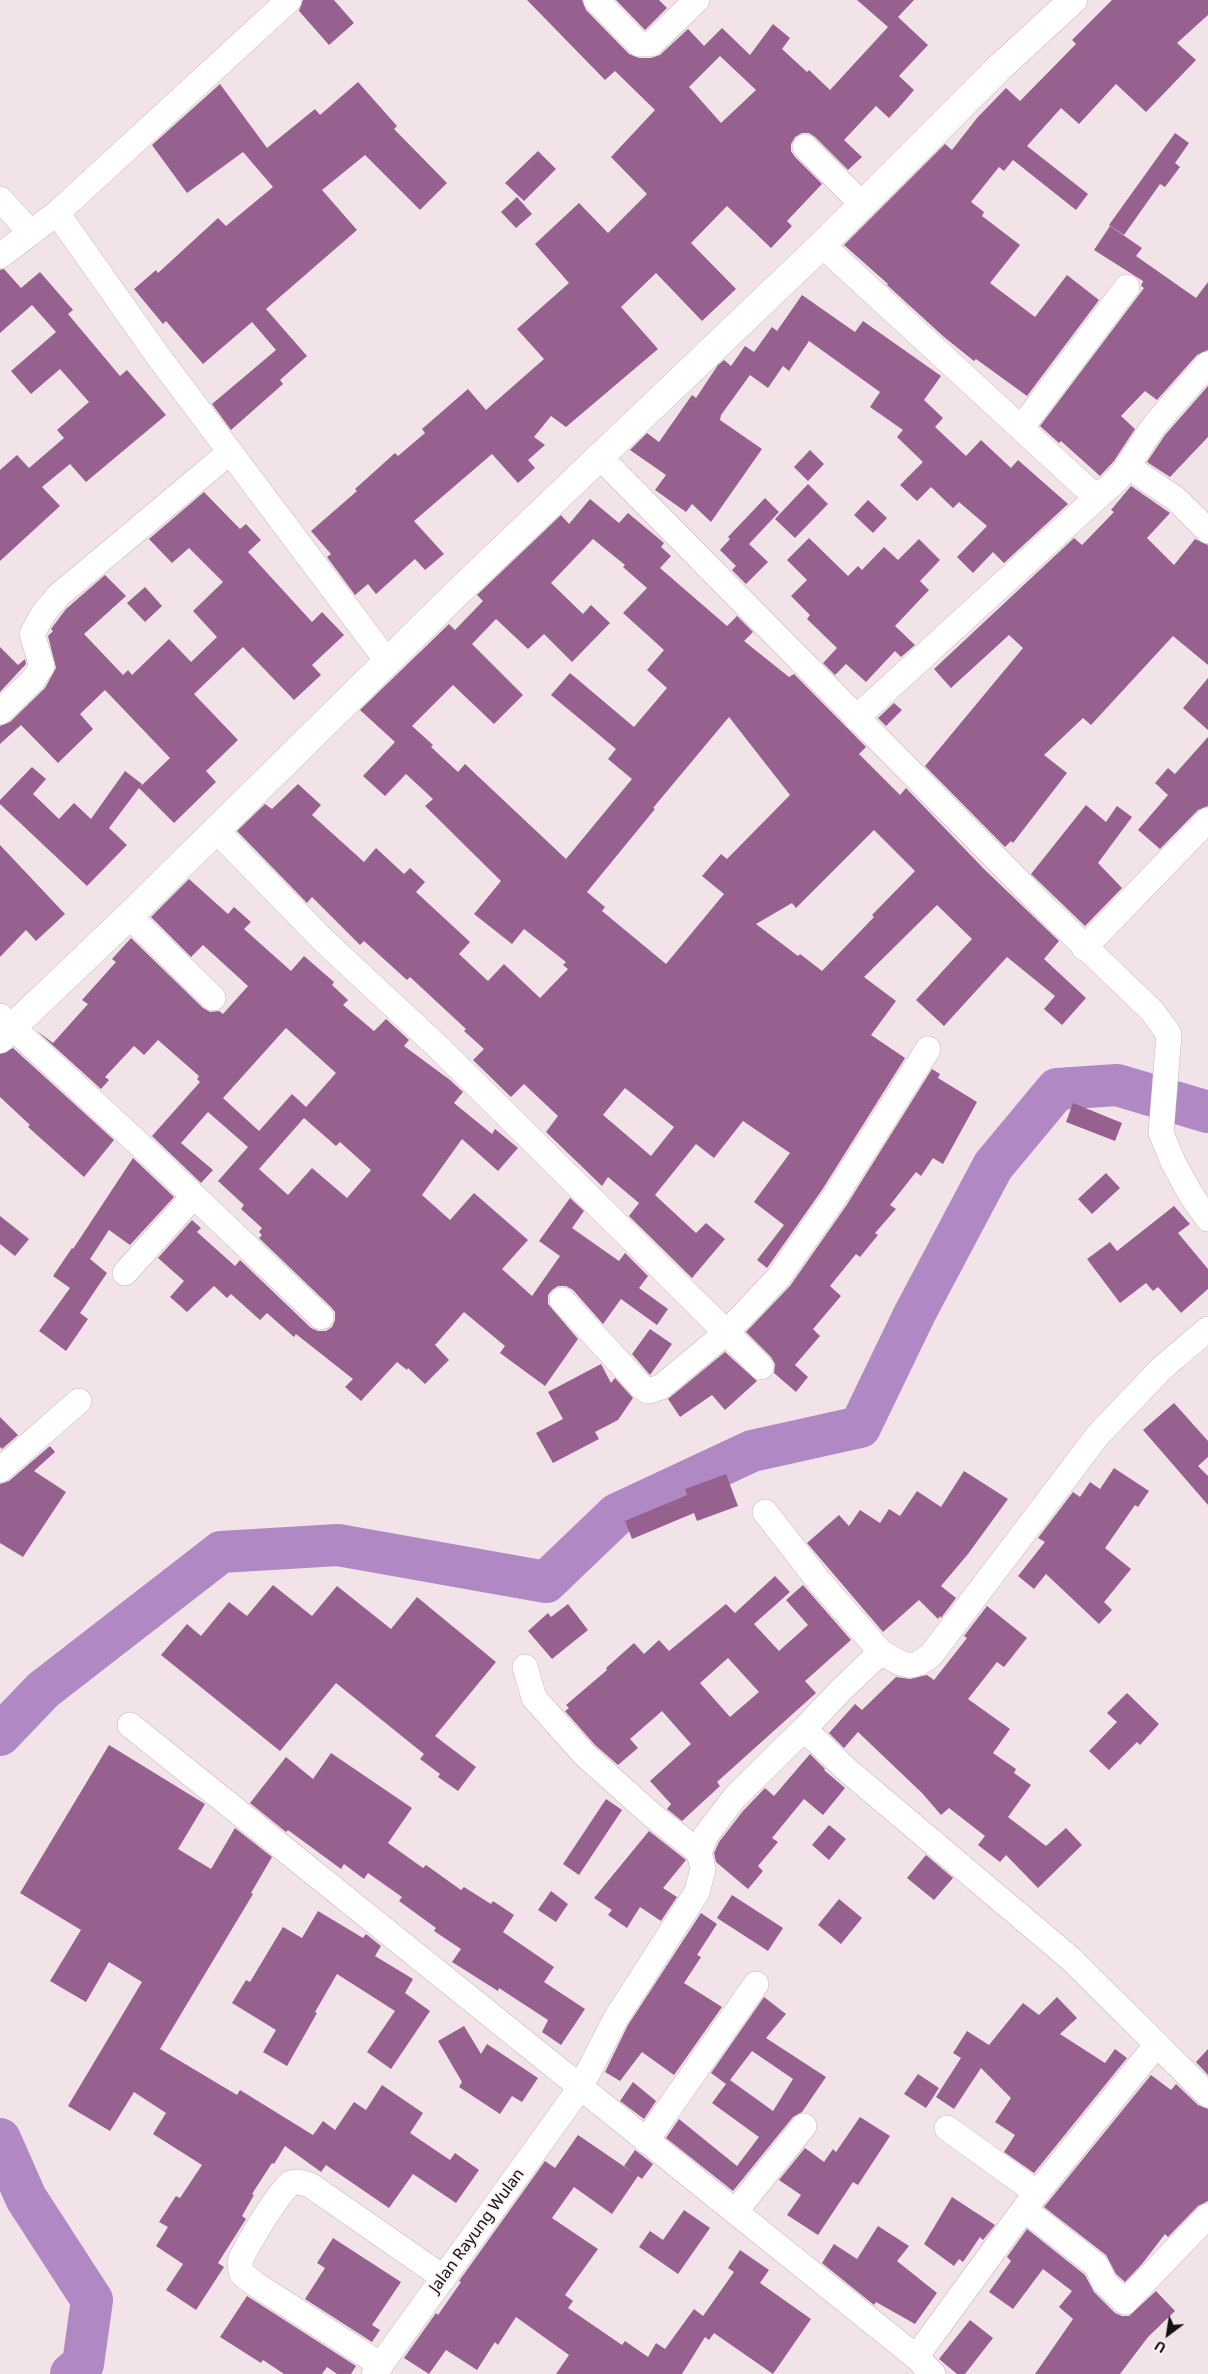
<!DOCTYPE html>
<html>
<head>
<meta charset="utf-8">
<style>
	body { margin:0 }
	#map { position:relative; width:1208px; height:2374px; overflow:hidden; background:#f2e3e9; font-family:"Noto Sans",sans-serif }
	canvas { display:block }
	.north { position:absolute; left:1143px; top:2309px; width:50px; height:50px; -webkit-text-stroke:4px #fdf2f6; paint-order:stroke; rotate:211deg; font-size:14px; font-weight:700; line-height:20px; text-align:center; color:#151012 }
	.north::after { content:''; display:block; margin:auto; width:18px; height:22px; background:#151012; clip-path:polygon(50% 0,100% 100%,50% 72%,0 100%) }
</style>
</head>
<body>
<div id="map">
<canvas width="1208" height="2374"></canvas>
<div class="north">U</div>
</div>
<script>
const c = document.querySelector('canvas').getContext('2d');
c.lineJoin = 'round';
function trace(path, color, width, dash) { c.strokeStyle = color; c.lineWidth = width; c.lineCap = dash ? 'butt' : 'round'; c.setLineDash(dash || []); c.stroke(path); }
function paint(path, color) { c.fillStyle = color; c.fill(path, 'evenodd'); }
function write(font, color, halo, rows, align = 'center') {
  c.font = font + ' "Noto Sans",sans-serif'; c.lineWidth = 4; c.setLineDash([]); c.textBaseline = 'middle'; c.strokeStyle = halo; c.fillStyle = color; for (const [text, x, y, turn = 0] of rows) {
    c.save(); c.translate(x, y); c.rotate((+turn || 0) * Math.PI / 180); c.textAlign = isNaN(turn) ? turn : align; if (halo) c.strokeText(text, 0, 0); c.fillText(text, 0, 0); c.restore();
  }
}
const river = new Path2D(`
	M0 1735 43 1690 221 1552 338 1545 546 1582 617 1514 752 1451 860 1427 915 1313 993 1166 1057 1089 1117 1085 1208 1112
	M0 2139 26 2198 92 2300 83 2364 71 2374`);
const building = new Path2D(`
	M303 0H334L354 23 329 45 299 11Z
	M527 0H582L586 10 629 54 639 58H651L660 55 688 29 704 46 722 28 750 55 773 24 790 38 782 49 807 72 809 70 830 90 888 27 857 0H914L898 17 928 45 899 76 914 90 902 104 889 118 876 106 844 140 862 157 848 170 815 137 809 133H802L795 137 791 144V151L795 157 822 184 787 221 792 226 771 248 727 206 691 243 736 289 702 321 656 273 621 307 658 349 566 427 551 416 534 437 545 445 528 460 535 468 518 483 492 454 414 521 444 554 425 570 415 559 376 594 368 584 355 595 327 557 331 554 311 531 357 491 355 489 395 453 398 456 425 433 422 429 468 389 486 410 544 359 517 329 569 283 535 244 579 203 608 233 647 194 611 157 655 110 615 71 605 80ZM720 56 756 90 721 123 689 87Z
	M616 0H659L667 8 645 30Z
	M1112 0H1208V15L1177 43 1196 60 1146 112 1116 84 1079 124 1061 108 1027 146 1088 194 1076 210 1013 160 1004 171 999 167 971 202 984 212 982 216 1020 245 990 283 1035 317 1067 275 1099 300 1027 396 976 359 974 361 944 337 887 285 888 284 844 245 945 144 952 150 977 118 1006 88 1020 101 1076 44 1072 40Z
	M358 82 397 126 394 129 447 183 420 210 365 155 322 190 357 230 266 309 307 356 280 380 283 384 231 430 212 404 276 350 252 322 203 364 166 321 163 324 134 289 156 270 158 273 218 218 226 226 273 187 243 152 187 193 152 145 220 84 267 148 315 109 320 115Z
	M1175 133 1189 143 1175 163 1180 167 1165 187 1160 184 1124 235 1109 225Z
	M538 151 556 169 524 201 505 183Z
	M517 197 532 214 516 228 501 212Z
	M1110 226 1142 248 1136 256 1196 298 1208 282V350L1197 355 1157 400 1145 391 1121 416 1135 429 1114 461 1100 476 1061 441 1059 443 1040 426 1144 288 1141 286 1143 281 1094 250Z
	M4 269 21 288 40 272 73 310 68 314 120 376 127 370 166 415 86 482 70 464 42 487 60 506 0 561V470L17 455 29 468 64 438 57 430 89 402 60 369 31 394 11 371 56 332 32 305 0 333V270Z
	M802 295 855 332 863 321 941 376 924 400 943 418 935 427 966 456 981 440 1011 468 1018 460 1068 504 1004 563 993 552 973 573 957 557 987 526 959 502 953 508 931 487 917 501 900 485 923 462 897 437 903 430 870 407 880 392 809 341 789 371 783 366 768 388 750 375 721 415 720 420 762 449 711 522 692 504 686 512 655 490 666 475 630 450 647 433 659 442 692 395 696 398 718 365 724 360 731 366 745 346 754 352 772 327 777 331Z
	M1208 386V437L1170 477 1147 462 1165 435Z
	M810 450 824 464 808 481 794 467Z
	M808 484 828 504 795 538 775 519Z
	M1131 486 1170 513 1147 538 1174 565 1195 539 1208 545V665L1173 636 1091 725 1083 718 1044 755 1067 773 1013 843 1011 841 1005 847 925 766 1023 648 1009 635 951 688 934 669 1074 538 1082 545 1114 512 1111 510Z
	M204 492 240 529 246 524 261 540 248 552 312 622 322 612 344 635 312 665 321 675 294 700 243 647 194 694 238 740 206 771 216 782 174 823 139 788 109 828 127 845 87 886 0 804V800L32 767 46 779 33 794 59 819 74 803 91 819 125 771 142 784 141 786 170 758 105 690 80 714 93 729 58 763 21 725 0 744V726L10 722 45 688 56 668 48 636 53 631 51 629 66 609 105 575 126 596 84 634 123 675 128 670 132 675 169 639 191 662 217 637 193 611 223 582 189 548 172 563 149 539Z
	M765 498 779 512 749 544 768 562 746 584 732 570 736 566 720 550 730 539 728 537Z
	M590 499 619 523 628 513 664 543 661 547 671 556 660 568 727 626 737 616 753 632 744 641 789 677 794 674 866 747 859 754 900 795 906 788 984 869 1059 941 1044 959 1086 998 1062 1025 1044 1009 1055 996 1007 957 944 1026 916 1000 972 939 937 905 864 977 896 1001 871 1035 905 1058 822 1190 767 1268 757 1260 784 1225 754 1202 790 1153 743 1121 714 1158 696 1144 655 1195 696 1233 706 1223 725 1239 692 1278 629 1216 639 1203 608 1177 602 1186 546 1132 558 1116 524 1084 511 1097 473 1060 484 1049 464 1031 466 1029 410 977 407 980 364 941 360 945 312 897 307 903 237 831 265 804 272 809 298 784 321 805 312 815 364 862 376 848 404 874 410 868 425 882 416 892 470 942 459 954 488 981 504 964 540 998 568 969 563 965 566 962 524 929 512 944 474 914 501 881 425 806 433 799 406 774 385 796 363 776 395 742 360 710 449 624 455 630 483 601 477 595 561 515 569 524ZM593 539 625 565 623 567 647 588 623 613 664 650 647 670 667 688 634 727 570 673 551 695 616 749 608 759 632 779 566 859 465 764 458 772 431 747 433 745 412 726 453 685 494 724 523 695 472 644 496 619 528 649 544 634 572 662 610 623 591 605 583 614 551 583ZM729 717 790 795 727 859 721 854 702 876 724 894 666 964 602 911 605 907 587 892 655 809 653 808ZM874 830 915 871 872 915 874 917 822 971 800 954 798 956 756 924 792 903 796 908ZM625 1088 674 1127 651 1156 603 1115Z
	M868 500 887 518 873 533 854 515Z
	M809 538 848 576 858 566 862 570 884 547 898 560 919 539 940 560 920 581 929 590 895 626 915 645 901 657 895 651 866 682 846 664 835 675 823 663 837 648 807 619 810 615 791 596 807 580 787 560Z
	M145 587 162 606 145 622 127 603Z
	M0 647 18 665 25 659 26 664 0 692Z
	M1208 678V730L1183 708Z
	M894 703 902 710 886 726 878 718Z
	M1208 737V806L1198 810 1160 849 1138 830 1168 795 1155 783 1168 768 1175 774Z
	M1086 805 1106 822 1117 806 1132 817 1098 863 1122 888 1085 926 1031 874Z
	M0 845 65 914 36 941 26 930 0 957Z
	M189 879 228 914 234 907 251 922 244 929 291 971 304 956 334 982 332 985 348 1000 343 1005 374 1031 386 1019 409 1040 404 1046 450 1080 463 1092 454 1103 492 1134 495 1129 518 1148 498 1171 462 1139 422 1195 450 1220 474 1193 528 1240 502 1269 532 1296 560 1256 539 1241 570 1198 584 1211 572 1228 619 1261 625 1253 648 1276 639 1288 668 1309 657 1325 621 1299 603 1324 573 1290 566 1286H558L552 1290 548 1295V1304L578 1339 545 1386 500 1353 505 1346 464 1312 435 1345 449 1360 425 1384 408 1368 407 1370 397 1362 361 1401 345 1387 353 1379 296 1334 294 1337 267 1313 260 1320 231 1294 227 1298 214 1286 187 1312 170 1297 184 1281 158 1258 192 1220 201 1228 197 1232 235 1266 240 1260 311 1328 318 1331H326L332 1327 335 1320V1312L331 1307 259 1238 262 1235 259 1232 262 1228 241 1209 244 1205 218 1181 248 1147 208 1112 181 1143 213 1170 201 1183 152 1136 200 1082 197 1079 199 1076 158 1040 144 1055 134 1046 105 1077 109 1080 101 1089 37 1031 53 1043 88 1004 82 1000 116 962 112 959 131 938 203 1008 210 1012 219 1011 223 1014 248 986 203 945 191 957 151 917ZM286 1028 336 1073 306 1107 292 1094 259 1131 223 1098ZM304 1118 336 1146 340 1142 371 1170 347 1198 312 1168 288 1195 259 1169Z
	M13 1048 114 1140 84 1177 28 1127 30 1125 0 1097V1054Z
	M932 1069 940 1074 938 1078 977 1102 943 1164 933 1158 921 1176 916 1172 890 1205 896 1209 875 1233 878 1235 860 1257 856 1254 830 1286 841 1296 813 1329 820 1336 795 1365 808 1377 796 1392 774 1373 775 1364 771 1357 746 1332 790 1286 846 1206Z
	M1073 1103 1122 1123 1115 1141 1066 1122Z
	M133 1158 174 1197 130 1245 109 1230 90 1259 107 1273 80 1313 88 1319 66 1351 39 1331 70 1288 53 1276 72 1248 73 1249Z
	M1106 1173 1120 1188 1092 1214 1078 1199Z
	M1174 1206 1190 1224 1178 1233 1208 1269V1289L1181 1313 1158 1287 1153 1291 1146 1283 1120 1303 1087 1259 1110 1242 1117 1251Z
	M0 1216 29 1239 15 1256 0 1244Z
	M650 1329 672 1344 650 1375 632 1354Z
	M725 1352 757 1381 725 1410 712 1395 680 1417 668 1399Z
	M601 1364 611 1383 615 1378 633 1398 618 1420 595 1432 599 1439 553 1463 536 1433 563 1419 548 1392Z
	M1174 1403 1208 1441V1457L1198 1466 1208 1476V1505L1143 1430Z
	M0 1417 18 1435 2 1449 0 1447Z
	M50 1446 55 1452 34 1471 66 1492 23 1557 0 1543V1484L9 1481Z
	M1114 1468 1149 1491 1138 1507 1135 1505 1105 1548 1131 1569 1104 1602 1112 1610 1099 1624 1046 1574 1034 1589 1018 1576 1045 1542 1038 1538 1073 1492 1080 1497 1090 1482 1100 1489Z
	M964 1471 1008 1499 968 1554 941 1586 956 1598 941 1618 940 1616 938 1619 919 1600 883 1632 807 1543 839 1515 849 1526 860 1510 880 1523 889 1509 900 1516 917 1491 941 1507Z
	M726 1474 738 1506 697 1521 694 1513 632 1539 625 1521 687 1495 685 1489Z
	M775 1576 790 1592 754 1624 779 1651 808 1625 786 1600 803 1585 851 1640 805 1681 816 1693 717 1782 720 1786 682 1821 667 1809 671 1804 650 1781 691 1744 662 1711 630 1739 638 1748 618 1765 595 1745 565 1711 569 1708 566 1705 607 1670 606 1668 634 1643 644 1654 659 1640 669 1651 726 1604 735 1613ZM728 1658 759 1692 730 1717 700 1683Z
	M273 1585 312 1616 337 1586 391 1629 417 1597 496 1662 435 1736 476 1767 458 1791 438 1777 440 1774 420 1759 424 1754 336 1683 280 1751 161 1655 187 1624 201 1636 229 1602 247 1616Z
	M568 1604 588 1630 552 1659 528 1631 548 1613 551 1617Z
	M987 1606 1027 1638 1004 1667 997 1662 968 1699 1010 1729 993 1753 1016 1769 1014 1773 1031 1785 1008 1817 1046 1846 1066 1828 1082 1845 1038 1888 1006 1855 1000 1862 978 1845 985 1836 949 1808 941 1815 922 1793 858 1732 844 1748 829 1733 855 1704 862 1710 896 1677 910 1679 927 1675 934 1680 967 1638 964 1636Z
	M1127 1693 1159 1724 1140 1745 1137 1742 1109 1770 1089 1751 1117 1722 1107 1713Z
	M109 1745 205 1804 178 1849 211 1869 235 1828 272 1857 251 1893 253 1894 160 2049 237 2095 240 2090 313 2135 323 2121 335 2130 354 2102 366 2110 382 2085 423 2113 410 2133 450 2160 455 2153 479 2170 456 2203 413 2174 389 2208 326 2165 321 2172 285 2146 274 2164 272 2163 252 2194 254 2195 242 2216 246 2219 218 2263 224 2267 196 2310 166 2290 183 2264 156 2246 168 2227 159 2222 176 2196 180 2198 202 2165 153 2134 166 2113 134 2092 110 2131 68 2106 142 1982 109 1962 86 2002 50 1981 81 1930 20 1893Z
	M331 1753 412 1808 388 1843 423 1868 426 1865 461 1890 464 1887 491 1904 493 1901 514 1915 503 1932 554 1967 544 1982 585 2009 561 2045 542 2032 548 2020 499 1988 498 1991 452 1962 461 1949 434 1931 436 1928 399 1901 402 1897 368 1873 364 1879 344 1864 341 1869 288 1830 286 1832 250 1803 286 1757 313 1779Z
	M810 1754 825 1769 824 1770 845 1788 823 1815 804 1799 772 1838 778 1842 758 1866 763 1871 748 1889 716 1862 714 1853 719 1842 743 1811 765 1788 774 1796Z
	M606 1799 622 1810 579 1875 563 1864Z
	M829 1825 846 1839 829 1860 812 1845Z
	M649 1831 686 1860 663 1888 677 1897 661 1921 640 1907 627 1928 608 1915 612 1910 594 1898Z
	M926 1855 953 1878 934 1900 907 1878Z
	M551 1891 568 1904 556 1922 538 1910Z
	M732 1895 783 1928 768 1951 717 1918Z
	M839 1899 862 1918 841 1944 818 1925Z
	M318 1911 363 1938 366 1934 381 1946 375 1956 413 1979 405 1993 430 2011 391 2069 367 2052 395 2011 337 1974 315 2012 317 2013 287 2066 263 2052 276 2030 232 2003 246 1980 250 1982 283 1927 302 1938Z
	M701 1913 717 1924 697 1955 701 1957 684 1983 722 2007 674 2075 642 2052 620 2081 605 2072 628 2025Z
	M764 1997 786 2014 766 2038 826 2077 802 2112 793 2117 733 2191 666 2138 679 2119 737 2166 759 2137 712 2103 726 2084 711 2073ZM752 2051 793 2079 773 2111 730 2080Z
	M1057 1997 1077 2018 1060 2034 1105 2063 1115 2049 1127 2058 1034 2173 1004 2152 1015 2135 995 2122 1011 2098 981 2068 954 2109 936 2097 961 2058 953 2053 967 2031 989 2045 1023 2003 1039 2015Z
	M464 2026 481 2054 487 2044 538 2078 522 2102 512 2096 500 2114 459 2087 462 2082 438 2041Z
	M1208 2049V2075L1196 2062Z
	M918 2074 939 2088 926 2108 904 2094Z
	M1151 2075 1171 2090 1176 2084 1198 2105 1208 2109V2201L1198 2206 1168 2237 1165 2234 1142 2264 1125 2282 1116 2274 1106 2255 1044 2207Z
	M633 2082 656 2101 644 2119 620 2101Z
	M860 2117 890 2136 858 2185 853 2182 818 2235 787 2215 801 2195 779 2180 805 2148 824 2162 833 2149 836 2152Z
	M578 2135 638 2176 612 2214 574 2187 552 2218 598 2249 565 2295 573 2301 568 2308 622 2345 625 2341 648 2357 656 2343 665 2349 694 2309 703 2316 734 2272 728 2268 740 2250 769 2270 760 2283 811 2319 773 2374 714 2333 709 2340 705 2337 682 2374H556L569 2355 516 2317 498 2345 495 2342 477 2370 446 2350 429 2374 404 2358 436 2313 438 2315 461 2282 459 2281 545 2161 555 2168Z
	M635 2150 653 2164 642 2179 624 2166Z
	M952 2197 995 2225 983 2240 980 2237 963 2262 959 2259 954 2266 924 2244Z
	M684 2210 710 2228 678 2274 639 2247 650 2231 663 2240Z
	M878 2226 909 2246 897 2261 937 2293 915 2324 876 2302 874 2305 822 2263 834 2244 857 2259Z
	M1027 2229 1085 2275 1094 2292 1115 2313 1122 2316H1129L1156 2291 1175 2311 1148 2337 1120 2374H1035L1073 2319 1059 2307 1072 2291 1043 2269 1013 2309 989 2292 1011 2261 1007 2257Z
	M333 2238 401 2282 372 2325 380 2330 372 2342 305 2299 325 2268 317 2263Z
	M247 2296 356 2366 351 2374H337L327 2367 322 2374H284L263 2360 261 2363 220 2337Z
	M970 2320 993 2338 965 2374H957L939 2359Z`);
const minor = new Path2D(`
	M596 0 639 44H651L697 0
	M805 147 862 204
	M0 199 30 232
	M57 213 289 0
	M822 245 1087 489C1093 492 1098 495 1104 491 1126 476 1138 447 1154 426 1171 405 1190 385 1208 364
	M0 256 57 213 158 356 387 661
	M1022 427 1127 287
	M599 456 1046 909 1152 1011 1169 1034 1161 1133 1173 1162 1191 1195 1208 1219
	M1127 466 1176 499 1208 531
	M0 712 33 680 42 666 32 634 43 614 59 595 230 452
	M856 718 1103 492
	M216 830 323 940 437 1046 761 1367
	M129 916 213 998
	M1084 948 1208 820
	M0 1016 152 1156 321 1317
	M125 1273 193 1197
	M562 1300 641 1386 648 1391 661 1387 727 1332 778 1278 834 1198 928 1049
	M0 1470 79 1401
	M765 1512 818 1580 881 1652
	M525 1667 534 1698 585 1755 653 1816 699 1852
	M130 1725 916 2357 933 2374
	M804 1729 841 1690 881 1652C902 1664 909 1673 931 1655L1098 1435 1162 1368 1208 1329
	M947 2128 1037 2193
	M646 2141 756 1984
	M1024 2209 1097 2266 1104 2282 1125 2302 1208 2216
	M735 2212 804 2126
	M916 2357 1024 2209 1157 2044
	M381 2365 255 2284 242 2274C241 2270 240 2265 240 2262 242 2252 282 2187 291 2183 297 2181 304 2183 310 2185L444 2278
	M374 2374 580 2088 616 2018 697 1892 703 1869 699 1852 706 1835 735 1797 804 1729 846 1769 1071 1959 1208 2095`);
const secondary = new Path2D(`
	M0 1039 129 916 457 593 822 245 999 68 1073 0`);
const streetNames = [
	["Jalan Rayung Wulan",477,2231,-54]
];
trace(river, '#b089c4', 42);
paint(building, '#97618f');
trace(minor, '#c5b7bd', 26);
trace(secondary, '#c5b7bd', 29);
trace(minor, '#fff', 25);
trace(secondary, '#fff', 28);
write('16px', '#151012', '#fdf2f6', streetNames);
</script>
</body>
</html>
